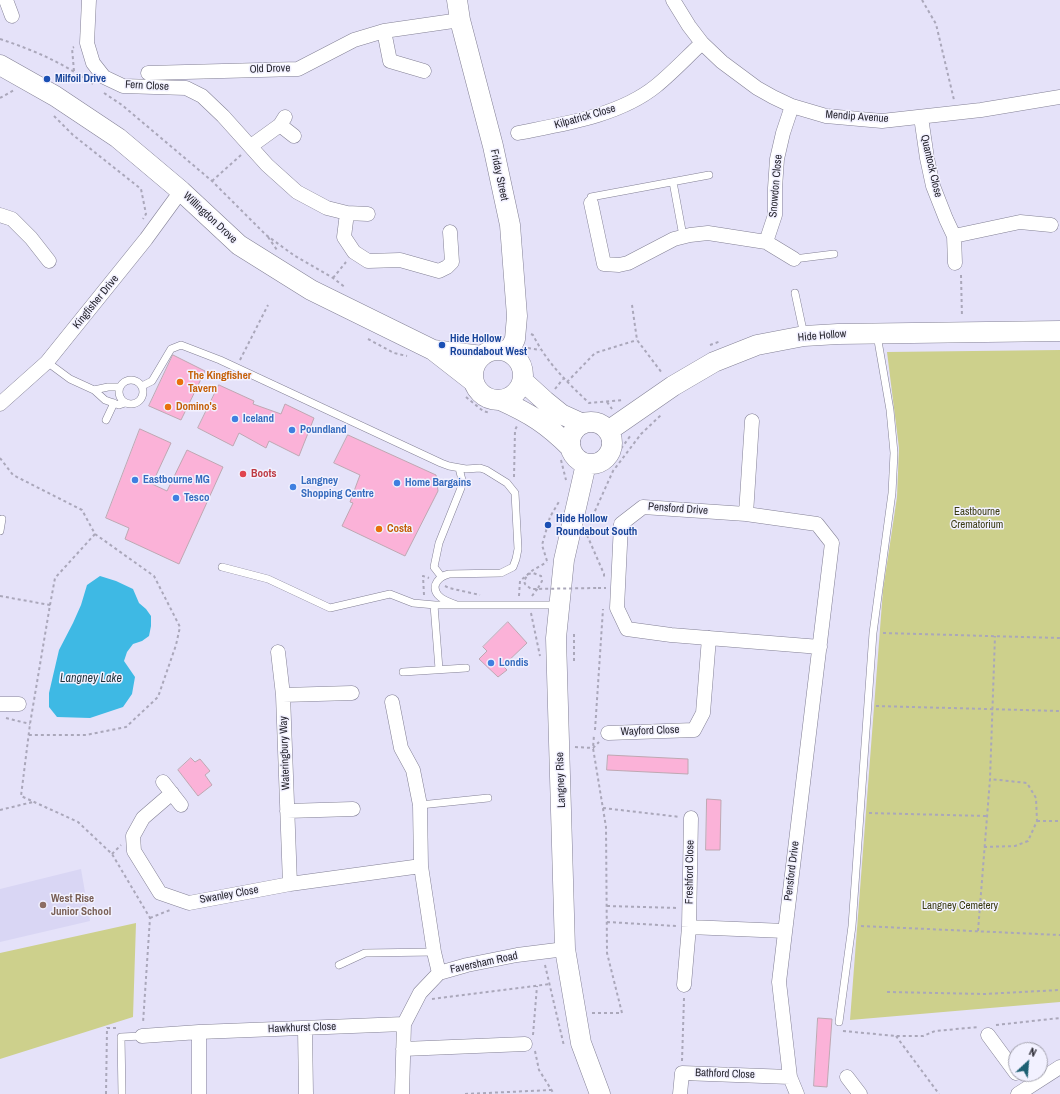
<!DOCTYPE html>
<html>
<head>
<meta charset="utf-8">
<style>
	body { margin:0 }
	#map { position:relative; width:1060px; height:1094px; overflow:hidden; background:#e5e2f9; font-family:"Archivo Narrow",sans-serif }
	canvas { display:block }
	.north { position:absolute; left:1008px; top:1042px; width:40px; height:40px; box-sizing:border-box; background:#f2f1ff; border:1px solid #a09fab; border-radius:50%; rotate:26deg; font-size:11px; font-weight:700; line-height:16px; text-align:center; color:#26252e }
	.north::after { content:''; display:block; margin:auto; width:14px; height:18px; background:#1d6073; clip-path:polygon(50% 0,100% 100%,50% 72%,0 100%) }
</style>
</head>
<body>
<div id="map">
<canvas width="1060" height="1094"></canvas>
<div class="north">N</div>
</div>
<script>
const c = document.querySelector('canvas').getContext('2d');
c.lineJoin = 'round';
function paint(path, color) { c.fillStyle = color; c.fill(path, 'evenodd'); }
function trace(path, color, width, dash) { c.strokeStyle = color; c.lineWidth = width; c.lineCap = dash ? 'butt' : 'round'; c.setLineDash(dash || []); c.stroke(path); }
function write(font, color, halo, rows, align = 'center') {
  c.font = font + ' "Archivo Narrow",sans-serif'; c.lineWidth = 3; c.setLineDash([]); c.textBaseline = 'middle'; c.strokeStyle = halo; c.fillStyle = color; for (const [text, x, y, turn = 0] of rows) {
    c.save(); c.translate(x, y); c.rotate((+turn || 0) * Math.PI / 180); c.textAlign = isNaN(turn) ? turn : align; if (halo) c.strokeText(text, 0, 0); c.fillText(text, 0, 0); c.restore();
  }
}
const built = new Path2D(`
	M81 869 90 921 0 942V889Z`);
const green = new Path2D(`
	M1060 350V1002L850 1020 883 590 897 497 899 448 887 352Z
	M136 923 133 1017 0 1059V953Z`);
const water = new Path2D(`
	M100 576 116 581 133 589 139 603 146 609 151 616V626L149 636 142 641 133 644 127 652 124 661 135 677 132 694 123 707 90 718 57 717 49 707V693L59 650 73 623 81 605 87 585Z`);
const building = new Path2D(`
	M173 355 205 371 181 420 149 406Z
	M219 385 254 401 253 404 281 414 285 404 314 418 299 456 269 441 266 448 239 433 233 446 198 428Z
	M140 429 171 443 152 484 167 491 187 450 223 467 179 564 125 539 129 528 106 518Z
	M348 435 436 475 438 491 405 556 342 526 353 503 350 502 360 475 334 463Z
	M508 622 527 643 503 666 507 670 498 677 479 659 487 651 483 647Z
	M608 755 688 759V774L607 770Z
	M191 758 195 762 200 759 210 771 205 775 212 785 198 796 178 770Z
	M707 799 721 800 720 850H706Z
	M818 1018 832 1019 827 1087 814 1086Z`);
const path = new Path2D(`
	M922 0 936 24 954 100
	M0 39C36 51 61 62 93 84
	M74 71 72 48 74 47
	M104 93 122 105 212 181 266 235 295 256 333 278 346 288
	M0 98 14 90
	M54 116 73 135 141 189 146 214 143 219
	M212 181 241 155
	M268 237 277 250
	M961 275 962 317
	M333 278 346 262
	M632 305 637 340 662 373
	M531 334 533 335C547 363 567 382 589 403L624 400
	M368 339 394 353 407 356
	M710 345 721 341
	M528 348 540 350
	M240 360 268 305
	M567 382 595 353 637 340
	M555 389 563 379
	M466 397 483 411 490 413
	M607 402 612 409
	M610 452 620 450 631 435
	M0 458 13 475 82 510 95 534 154 576 180 627 176 645 158 697 126 727 86 735H29
	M561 460 566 480
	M514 477 515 430 517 426
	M590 522 613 471 641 434 661 415
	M95 534 55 578 50 605 30 724 21 796 78 822 112 854 150 918 143 1023
	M587 535 604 574V579
	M547 561 542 545 550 517 560 500
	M445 586 449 588 480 595
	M598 588H606
	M424 595 423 576 429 578
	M0 596 50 605
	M519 596 520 581 533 570 547 562
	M532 596 538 588
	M531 613 540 656
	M883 633 1060 638
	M574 634V662
	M876 706 1060 711
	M6 718 30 724
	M595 730 603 609
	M575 747 593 748 599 742
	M603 808 680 817
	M0 810 33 802
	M869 813 986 816
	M1037 821H1060
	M984 847 1015 846 1028 841 1037 821 1036 798 1027 783 990 779
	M112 854 121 845
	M607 906 678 908
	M150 918 170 910
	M607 922 676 926
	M861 926 1060 935
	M978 931 990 779 995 636
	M545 965 564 1046
	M887 992 984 994 1060 990
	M432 999 550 984
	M592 1013H622L607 953 606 827 593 748 594 735
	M996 1025 1060 1018
	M843 1031 896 1036H923L935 1031 979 1027
	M533 1035 537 986
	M896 1036 939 1094
	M535 1051 539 1070 554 1094
	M682 1061 684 998
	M106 1094 107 1028H118
	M465 1094 551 1090`);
const lane = new Path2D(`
	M673 182 683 236
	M591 203V197L709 175
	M794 259 834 254
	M795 293 804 335
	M47 362 70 379 94 390 105 400 119 405 125 403
	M119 392a12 12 0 1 1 24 0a12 12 0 1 1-24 0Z
	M142 386 152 381 171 349 181 345 220 360 441 463 449 466 466 469 480 468 486 470 507 483 515 493 518 549 516 559 513 567 501 573 449 574C440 576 430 585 438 595 442 600 451 603 457 605
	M94 390 108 387H120
	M106 420 114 403
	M0 531 2 519
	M222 567 268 579 330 608 390 594 413 603 435 605H558
	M441 576 434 567 439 543 461 488 462 480 459 468
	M434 605 439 669
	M403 672 466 668
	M420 805 488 798
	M339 965 365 953 434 952
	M839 1022 852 926 873 633 892 493 894 453 890 410 877 335
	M122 1094 121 1037 142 1036`);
const street = new Path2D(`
	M6 0 12 16
	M89 0 87 43 93 63 104 77 123 86 186 88 202 96 223 116 267 165 297 192 327 208 347 213 368 214
	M673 0 689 26 702 43 722 62 757 88 773 97 792 106 826 116 882 121 981 110 1060 97
	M384 31 390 61 424 71
	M148 73 298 69 354 40 384 31 460 20
	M921 117 927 158 933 186 946 219 954 236 955 263
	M280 125 294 136
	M518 133C563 124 619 116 656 86 672 73 687 57 702 43
	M251 146 280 125 285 117
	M591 203 604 264 619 265 628 263 674 239 690 235 708 233 766 242 794 259
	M347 213 344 237 354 252 368 261 400 260 439 271 447 267 452 262 450 232
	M0 215 12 219 31 238 49 261
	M954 236 1020 222 1051 225
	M766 242 775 215V188L777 159 783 133 792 106
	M0 404 47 362 146 239 181 191
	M746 514 752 421
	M278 652 283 695 290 884
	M283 695 352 693
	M392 702 401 748 413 770 420 805 421 866 434 952 439 973
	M0 704H19
	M608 733 694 730 703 713 709 638
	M163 782 181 805
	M172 793 143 818 133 836 134 851 160 893 189 903 290 884 421 866
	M287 811 353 809
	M689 927 785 931
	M684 985 689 927 691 818
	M305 1029 306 1094
	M199 1032V1094
	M988 1035 1016 1073
	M142 1036 199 1032 404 1024
	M403 1049 525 1044
	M847 1077 860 1094
	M402 1094 404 1024 420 993 439 973 467 965 517 955 565 949
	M680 1094 682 1073 790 1077
	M797 1094 790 1077 779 982 832 543 817 524 746 514 643 507 621 524 617 608 627 629 671 635 820 647
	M1018 1094 1060 1067`);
const secondary = new Path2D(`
	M457 0 460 20 493 146 510 225 517 316 515 339 509 352
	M0 65 55 96 118 138 181 191 239 245 311 290 433 350 474 382
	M433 350 482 356
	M473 375a25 25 0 1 1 50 0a25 25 0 1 1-50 0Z
	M523 381 545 401 561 414 583 424
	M500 400C531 414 547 424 571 448
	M570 443a21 21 0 1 1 42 0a21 21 0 1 1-42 0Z
	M608 431 673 386 714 362 757 345 804 336 838 334 1060 331
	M586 464 564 560 556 638 565 949 581 1043 600 1094`);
const pathBridge = new Path2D(`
	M538 588 542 581 541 576 533 573 528 574 524 581 525 584 531 589 598 588`);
const markers = [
	[47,79,4,"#1a4fb4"],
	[442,345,4,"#1a4fb4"],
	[180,382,4,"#e8710a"],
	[168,407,4,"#e8710a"],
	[235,419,4,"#3f7fe0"],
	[292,430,4,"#3f7fe0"],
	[243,474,4,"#e0444e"],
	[135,480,4,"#3f7fe0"],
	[397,483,4,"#3f7fe0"],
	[293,487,4,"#3f7fe0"],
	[176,498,4,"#3f7fe0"],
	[548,525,4,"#1a4fb4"],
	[379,529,4,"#e8710a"],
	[491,663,4,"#3f7fe0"],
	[43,905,4,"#8d6e63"]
];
const streetNames = [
	["Old Drove",270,69,-2],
	["Fern Close",147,86,3],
	["Kilpatrick Close",585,117,-16],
	["Mendip Avenue",857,117,4],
	["Quantock Close",931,166,77],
	["Friday Street",499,175,78],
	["Snowdon Close",776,186,-85],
	["Willingdon Drove",210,218,43],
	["Kingfisher Drive",96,302,-51],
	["Hide Hollow",822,336,-5],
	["Pensford Drive",678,509,4],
	["Wayford Close",650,731,-2],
	["Wateringbury Way",285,753,-92],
	["Langney Rise",561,780,-92],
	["Pensford Drive",792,871,-83],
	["Freshford Close",690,872,-89],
	["Swanley Close",229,895,-10],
	["Faversham Road",484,963,-12],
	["Hawkhurst Close",302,1028,-2],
	["Bathford Close",725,1074,2]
];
const transitNames = [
	["Milfoil Drive",55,79],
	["Hide Hollow",450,339],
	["Roundabout West",450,352],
	["Hide Hollow",556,519],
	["Roundabout South",556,532]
];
const foodNames = [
	["The Kingfisher",188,376],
	["Tavern",188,389],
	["Domino's",176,407],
	["Costa",387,529]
];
const shopNames = [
	["Iceland",243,419],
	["Poundland",300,430],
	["Eastbourne MG",143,480],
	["Langney",301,481],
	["Shopping Centre",301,494],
	["Home Bargains",405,483],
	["Tesco",184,498],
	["Londis",499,663]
];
const healthNames = [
	["Boots",251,474]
];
const parkNames = [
	["Eastbourne",977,512],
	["Crematorium",977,525],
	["Langney Cemetery",960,906]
];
const educationNames = [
	["West Rise",51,899],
	["Junior School",51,912]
];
const waterNames = [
	["Langney Lake",91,679]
];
paint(built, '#d9d6f4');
paint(green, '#cdd08c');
paint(water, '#3eb9e4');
paint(building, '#fbb2d8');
trace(building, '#bea7b2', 1);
trace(lane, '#838095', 8);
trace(street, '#838095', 15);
trace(secondary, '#838095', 21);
trace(path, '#aaa7ba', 2, [3, 3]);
trace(lane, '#fff', 7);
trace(street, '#fff', 14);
trace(secondary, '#fff', 20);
trace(pathBridge, '#aaa7ba', 2, [3, 3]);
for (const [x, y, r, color] of markers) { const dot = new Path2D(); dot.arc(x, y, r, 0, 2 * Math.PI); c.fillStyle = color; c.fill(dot); trace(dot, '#f2f1ff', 1.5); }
write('11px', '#26252e', '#f2f1ff', streetNames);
write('bold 11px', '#164399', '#f2f1ff', transitNames, 'left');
write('bold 11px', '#c56008', '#f2f1ff', foodNames, 'left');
write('bold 11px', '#366cbe', '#f2f1ff', shopNames, 'left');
write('bold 11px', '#be3a42', '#f2f1ff', healthNames, 'left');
write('11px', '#3a3b12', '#f2f1ff', parkNames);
write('bold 11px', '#785e54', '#f2f1ff', educationNames, 'left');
write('italic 12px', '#1e323b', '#f2f1ff', waterNames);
</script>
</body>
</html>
